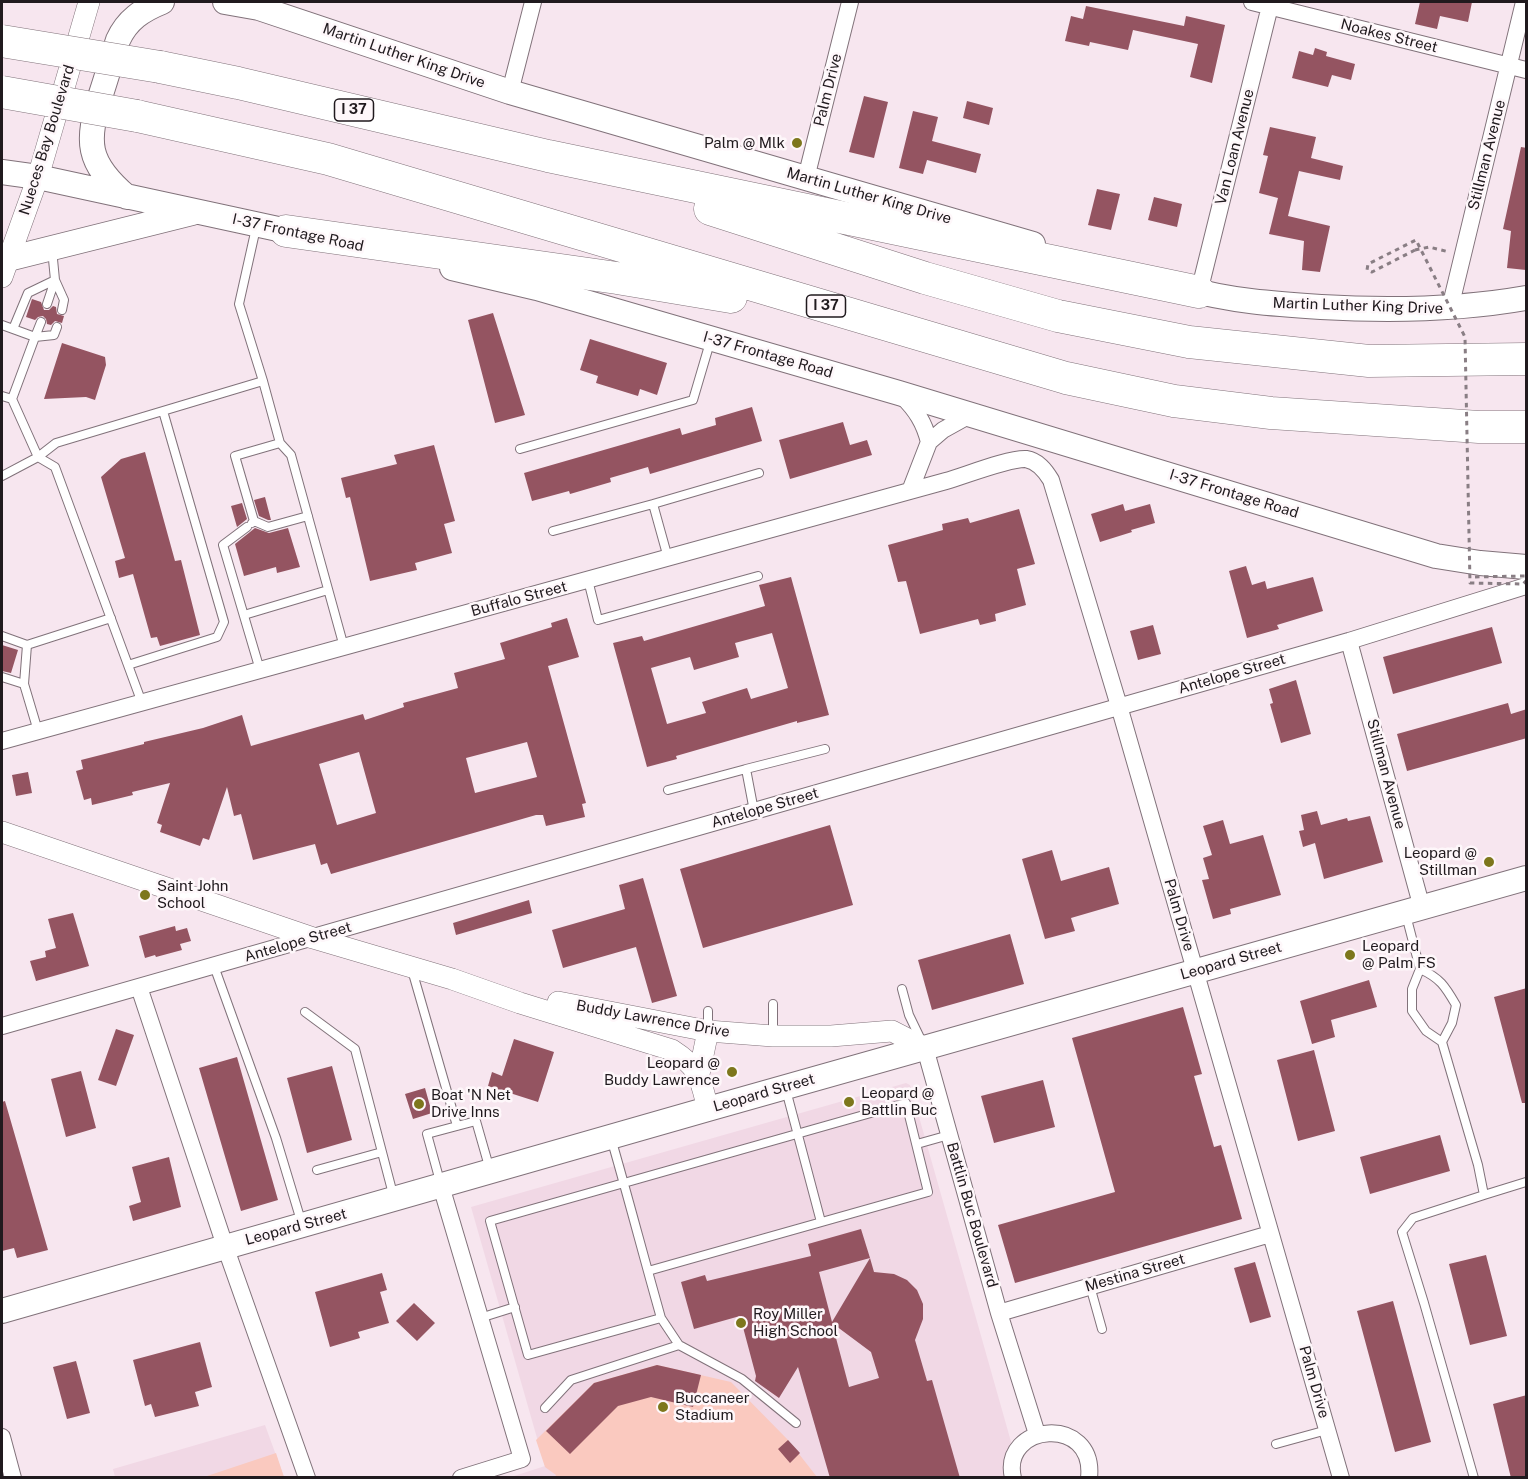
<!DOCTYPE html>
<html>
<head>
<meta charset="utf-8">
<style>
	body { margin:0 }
	#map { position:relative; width:1528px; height:1479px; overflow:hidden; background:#f7e6ef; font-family:"Public Sans",sans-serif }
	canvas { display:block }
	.frame { position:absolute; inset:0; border:3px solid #201a1e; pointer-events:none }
</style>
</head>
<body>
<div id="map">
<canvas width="1528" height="1479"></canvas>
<div class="frame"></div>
</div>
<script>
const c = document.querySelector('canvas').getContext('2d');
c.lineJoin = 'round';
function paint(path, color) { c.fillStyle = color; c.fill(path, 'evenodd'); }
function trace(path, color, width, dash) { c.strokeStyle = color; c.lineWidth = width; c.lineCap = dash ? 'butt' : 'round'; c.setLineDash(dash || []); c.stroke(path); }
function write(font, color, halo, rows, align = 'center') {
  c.font = font + ' "Public Sans",sans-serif'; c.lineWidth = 5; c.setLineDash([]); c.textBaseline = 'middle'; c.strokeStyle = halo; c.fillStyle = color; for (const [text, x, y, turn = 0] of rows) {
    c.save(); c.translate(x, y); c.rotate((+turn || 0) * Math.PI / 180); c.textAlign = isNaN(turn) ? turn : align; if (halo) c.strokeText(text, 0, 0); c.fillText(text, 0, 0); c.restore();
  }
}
const built = new Path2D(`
	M906 1083 910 1085 1021 1477H511L545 1466 471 1207Z
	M265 1425 284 1477H115L113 1469Z`);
const green = new Path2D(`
	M657 1365 731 1382 788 1440 817 1477H555L556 1475 545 1467 536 1440 594 1383Z
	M276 1453 284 1477H204Z`);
const building = new Path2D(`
	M1420 2H1472L1468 22 1440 16 1437 29 1415 24Z
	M1086 6 1184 26 1186 16 1225 25 1212 83 1190 77 1198 44 1133 30 1128 50 1090 42 1089 46 1065 41 1071 16 1083 19Z
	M1315 48 1327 52 1326 56 1355 64 1351 80 1332 75 1328 87 1292 78 1299 51 1313 55Z
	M864 96 888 102 874 158 849 152Z
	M967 101 993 108 989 125 963 118Z
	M913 111 938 117 932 141 981 154 976 173 927 160 923 174 899 168Z
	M1270 127 1316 137 1311 158 1343 166 1340 180 1299 171 1288 216 1330 226 1320 272 1302 270 1304 241 1269 234 1278 198 1259 193 1268 156 1263 155Z
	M1521 147 1527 148 1526 270 1507 268 1511 231 1503 229Z
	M1097 189 1120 194 1111 230 1088 225Z
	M1154 197 1182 204 1177 227 1148 220Z
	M32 299 41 302 44 310H49L53 306 56 307 57 314 64 316 62 323 55 321 51 325 47 324 46 319 43 316 38 317 35 320 26 317Z
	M493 313 525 415 495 423 468 320Z
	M590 339 667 363 657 395 640 389 638 396 596 383 598 376 580 370Z
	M62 343 105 357 106 365 95 400 86 397 44 399Z
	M752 407 762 441 650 474 648 467 610 478 611 482 570 494 569 491 532 501 524 473 680 428 682 435 716 425 715 418Z
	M843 422 850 445 867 440 872 455 790 479 779 440Z
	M434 445 455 521 444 524 452 553 415 563 417 570 370 581 350 497 346 498 341 478 397 464 394 455Z
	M145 452 175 561 181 560 200 635 160 646 157 637 151 638 133 574 119 578 115 561 125 558 101 477 121 459Z
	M265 497 271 520H268L259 516 254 500Z
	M242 503 247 519 237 527 231 506Z
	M1123 504 1125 511 1150 504 1155 523 1131 530 1132 532 1100 542 1091 514Z
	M1019 509 1035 564 1017 569 1026 605 995 614 996 621 980 625 978 619 920 634 906 581 898 582 888 545 943 530 942 524 968 518 970 523Z
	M255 528 269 533 288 528 300 567 277 573 276 567 244 576 235 544Z
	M1246 566 1252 585 1265 581 1267 589 1313 577 1323 611 1277 625 1279 629 1247 638 1229 571Z
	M791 577 829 715 797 723V721L676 756 677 759 647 767 613 643 642 636 644 641 765 606 759 585ZM772 633 788 688 751 699 747 688 702 702 706 713 667 724 651 668 690 657 694 670 739 657 735 643Z
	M567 618 579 657 548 666 586 803 582 804 585 817 546 826 543 815H536L331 874 327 863 321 865 315 844 253 860 241 814 234 816 227 787 209 840 203 838 200 846 160 832 162 825 157 823 170 783 132 792 133 795 92 805 91 798 84 800 76 771 83 769 81 760 144 744V742L203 728 242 715 251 746 363 714 365 720 404 707 403 703 458 688 454 673 505 659 500 643 552 627 551 623ZM527 742 537 777 475 793 466 758ZM359 752 376 813 337 825 319 764Z
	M1153 625 1161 654 1138 660 1130 631Z
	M1492 627 1502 663 1393 694 1383 657Z
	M2 645 18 650 11 673 2 671Z
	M1296 680 1311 734 1281 743 1270 704 1273 703 1269 689Z
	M1508 703 1511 714 1527 709V738L1407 771 1397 734Z
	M28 772 32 793 16 796 12 775Z
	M1317 811 1321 825 1347 818 1348 821 1370 816 1383 862 1324 879 1315 843 1303 847 1299 831 1304 830 1301 815Z
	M1223 820 1230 844 1263 835 1281 895 1230 909 1231 914 1213 919 1202 880 1209 879 1203 858 1212 855 1203 826Z
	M830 825 853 905 703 948 680 869Z
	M1052 850 1061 881 1109 867 1119 904 1071 918 1075 931 1045 939 1022 859Z
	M643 878 677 996 652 1003 636 947 563 968 552 930 625 909 619 885Z
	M529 900 532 913 456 935 453 923Z
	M73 913 89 966 36 981 30 961 46 957 45 951 56 948 48 919Z
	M175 926 176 931 187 928 191 941 180 944 182 950 156 957 155 955 145 958 139 936Z
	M1010 934 1024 984 932 1010 918 960Z
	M1369 980 1377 1007 1331 1020 1335 1037 1312 1044 1300 1001Z
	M1527 988V1103H1522L1494 997Z
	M1183 1007 1202 1074 1194 1076 1214 1147 1221 1145 1242 1219 1015 1283 998 1225 1115 1192 1072 1038Z
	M116 1029 134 1035 116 1086 98 1080Z
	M514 1039 554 1052 538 1102 488 1086 492 1072 502 1076Z
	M1314 1050 1335 1131 1298 1141 1277 1060Z
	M237 1057 278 1200 241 1211 199 1068Z
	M332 1066 352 1140 307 1153 287 1078Z
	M81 1071 96 1128 66 1137 51 1079Z
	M1043 1080 1055 1127 994 1143 981 1096Z
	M425 1088 432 1113 413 1119 405 1094Z
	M5 1101 48 1250 17 1258 14 1248 2 1251V1102Z
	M1440 1135 1450 1171 1370 1194 1360 1157Z
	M169 1157 181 1207 133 1221 129 1206 141 1202 132 1167Z
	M861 1229 870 1258 819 1272 832 1322 870 1258 874 1272 894 1274 907 1280 917 1290 923 1304V1319L915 1340 927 1381 932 1380 960 1478H830L798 1367 779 1398 755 1381 756 1376 740 1316 694 1329 681 1282 705 1275 707 1281 811 1256 808 1244ZM832 1323 871 1352 879 1378 849 1387Z
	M1486 1255 1507 1336 1470 1345 1449 1264Z
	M1255 1262 1271 1317 1250 1323 1234 1268Z
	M382 1273 387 1290 380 1292 389 1323 358 1332 360 1338 330 1347 315 1292Z
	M1393 1301 1431 1442 1395 1452 1357 1311Z
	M414 1303 435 1323 417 1341 396 1321Z
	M200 1342 212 1387 195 1392 199 1406 155 1417 151 1404 145 1406 133 1360Z
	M76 1361 90 1413 67 1419 53 1367Z
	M657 1365 701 1375 693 1407 651 1397 618 1406 570 1454 546 1431 594 1383Z
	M1527 1395V1478H1511L1493 1404Z
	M788 1440 800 1453 790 1463 778 1449Z`);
const path = new Path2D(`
	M1415 250 1429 247 1449 252`);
const service = new Path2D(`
	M256 228 239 304 263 381
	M55 280 64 300 62 310
	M47 304 55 280
	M41 322 35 337 54 335 57 327
	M2 325 35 337 12 399
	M13 329 28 293 55 280 52 249
	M2 396 12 399 38 457 2 476
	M520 449 693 400 711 339
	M254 521 268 527 308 516
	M252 523 254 521 235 456 280 443
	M247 527 223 545 260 670
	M553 531 653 504
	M668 558 653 504 759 473
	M588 580 598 620 758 576
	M244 615 328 590
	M2 636 27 645 24 684 38 731
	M27 645 111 618
	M128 665 217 637 224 622 163 411
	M2 677 24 684
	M142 703 55 467 38 457 56 443 263 381 280 443 291 455 344 647
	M668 790 746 769
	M754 811 746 769 825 749
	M1406 915 1420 969 1412 989V1011L1426 1031 1442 1042 1478 1165 1484 1195 1413 1218 1402 1232 1424 1303 1474 1478
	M214 966 276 1138 302 1224
	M1420 969C1440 978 1445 986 1456 1005L1452 1023 1442 1042
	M412 970 457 1126 476 1121 490 1170
	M902 989 909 1015 922 1042
	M708 1011V1029
	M305 1012 355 1049 394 1198
	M773 1036V1004
	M786 1090 821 1222
	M611 1138C628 1197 644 1258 661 1318L528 1355 490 1221 906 1103 928 1192 648 1271
	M917 1144 949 1135
	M317 1170 382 1152
	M441 1185 427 1134 457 1126
	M1484 1195 1526 1182
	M1090 1286 1102 1329
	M480 1318 515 1307
	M661 1318 679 1345 742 1379 796 1423
	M545 1408 571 1380 679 1345
	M1276 1444 1327 1430`);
const minor = new Path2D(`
	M1252 2 1526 70
	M510 92 533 2
	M806 178 850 2
	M1199 292 1271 2
	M1450 308 1524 2
	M902 396C916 410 924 422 929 442
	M910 491 929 442 943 430 970 415
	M1349 641 1422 908
	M2 741 946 481C964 476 1009 458 1026 459 1038 461 1045 470 1051 480L1119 706 1341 1478
	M139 987 225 1246 307 1478
	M2 1026 1349 641 1526 586
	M925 1048 999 1313 1037 1434
	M441 1186 522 1459 461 1478
	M999 1313 1270 1234
	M2 1437 13 1478
	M1013 1478C1000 1423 1096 1414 1089 1478`);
const tertiary = new Path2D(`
	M2 277 38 177 89 2
	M2 832 313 938 452 979 520 1003 672 1050C700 1068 700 1078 708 1109
	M558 1002 708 1031 773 1036H831L892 1031 925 1048
	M699 1074 708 1031`);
const secondary = new Path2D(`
	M225 2 259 8 510 92 1033 244
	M2 172 38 177 301 234
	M127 197C86 162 86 142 101 94 107 76 112 58 118 40 127 20 142 10 162 2
	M8 259 192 213
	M452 268 537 288 899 393 1436 556 1480 563 1526 567
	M1185 288C1229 301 1275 304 1321 307 1390 311 1458 310 1526 298
	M2 1311 708 1109 1526 878`);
const motorway = new Path2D(`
	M160 67 238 83 548 156 1199 292
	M137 116 328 159 1066 378 1174 401 1271 413 1479 427H1526
	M710 209 925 278 1058 316 1189 342 1369 361 1526 359
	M286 231 617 278 731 297`);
const pathBridge = new Path2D(`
	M1415 250 1372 272 1367 270 1368 264 1416 240 1465 337 1470 583 1523 584 1526 581 1525 576H1522L1473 577`);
const motorwayBridge = new Path2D(`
	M2 41 160 67
	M2 92 137 116`);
const markers = [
	[797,143,6,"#7d771c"],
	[1489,862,6,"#7d771c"],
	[145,895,6,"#7d771c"],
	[1350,955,6,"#7d771c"],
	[732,1072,6,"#7d771c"],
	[849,1102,6,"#7d771c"],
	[419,1104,6,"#7d771c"],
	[741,1323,6,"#7d771c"],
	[663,1407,6,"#7d771c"]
];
const shields = [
	[354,110,39],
	[826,306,39]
];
const shieldNames = [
	["I 37",354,110],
	["I 37",826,306]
];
const streetNames = [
	["Noakes Street",1389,36,14],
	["Martin Luther King Drive",404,56,19],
	["Palm Drive",828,90,-76],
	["Nueces Bay Boulevard",47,140,-73],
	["Van Loan Avenue",1235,147,-76],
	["Stillman Avenue",1487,155,-76],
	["Martin Luther King Drive",869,196,16],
	["I-37 Frontage Road",298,233,12],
	["Martin Luther King Drive",1358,306,2],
	["I-37 Frontage Road",768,355,16],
	["I-37 Frontage Road",1234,494,17],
	["Buffalo Street",519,599,-15],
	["Antelope Street",1232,674,-16],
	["Stillman Avenue",1386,774,75],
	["Antelope Street",765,808,-16],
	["Palm Drive",1179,915,74],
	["Antelope Street",298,942,-16],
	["Leopard Street",1231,961,-16],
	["Buddy Lawrence Drive",653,1019,10],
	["Leopard Street",764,1093,-16],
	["Battlin Buc Boulevard",972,1215,74],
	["Leopard Street",296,1227,-15],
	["Mestina Street",1135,1273,-16],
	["Palm Drive",1314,1382,74]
];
const poiNames = [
	["Palm @ Mlk",785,143,"right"],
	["Leopard @",1477,853,"right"],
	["Stillman",1477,870,"right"],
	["Saint John",157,886],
	["School",157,903],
	["Leopard",1362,946],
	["@ Palm FS",1362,963],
	["Leopard @",720,1063,"right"],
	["Buddy Lawrence",720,1080,"right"],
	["Leopard @",861,1093],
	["Battlin Buc",861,1110],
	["Boat 'N Net",431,1095],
	["Drive Inns",431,1112],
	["Roy Miller",753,1314],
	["High School",753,1331],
	["Buccaneer",675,1398],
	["Stadium",675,1415]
];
paint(built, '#f1d8e5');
paint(green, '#fac9bf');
paint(building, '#945461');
trace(service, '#81727a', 10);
trace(minor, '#81727a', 18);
trace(tertiary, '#81727a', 22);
trace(secondary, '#81727a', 26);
trace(motorway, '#81727a', 33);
trace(path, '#897e84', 3, [4.5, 4.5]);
trace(service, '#fff', 8);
trace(minor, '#fff', 16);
trace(tertiary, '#fff', 21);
trace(secondary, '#fff', 24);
trace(motorway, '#fff', 32);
trace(motorwayBridge, '#81727a', 33, []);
trace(pathBridge, '#897e84', 3, [4.5, 4.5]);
trace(motorwayBridge, '#fff', 32);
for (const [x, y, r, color] of markers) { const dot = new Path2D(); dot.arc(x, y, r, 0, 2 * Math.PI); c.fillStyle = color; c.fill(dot); trace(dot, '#fef7fa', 2); }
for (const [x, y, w] of shields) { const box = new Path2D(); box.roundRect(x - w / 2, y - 11, w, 22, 4.5); c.fillStyle = '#fef7fa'; c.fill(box); trace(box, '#201a1e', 1.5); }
write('bold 14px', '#201a1e', null, shieldNames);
write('15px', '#201a1e', '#fef7fa', streetNames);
write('15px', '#201a1e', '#fef7fa', poiNames, 'left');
</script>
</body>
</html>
